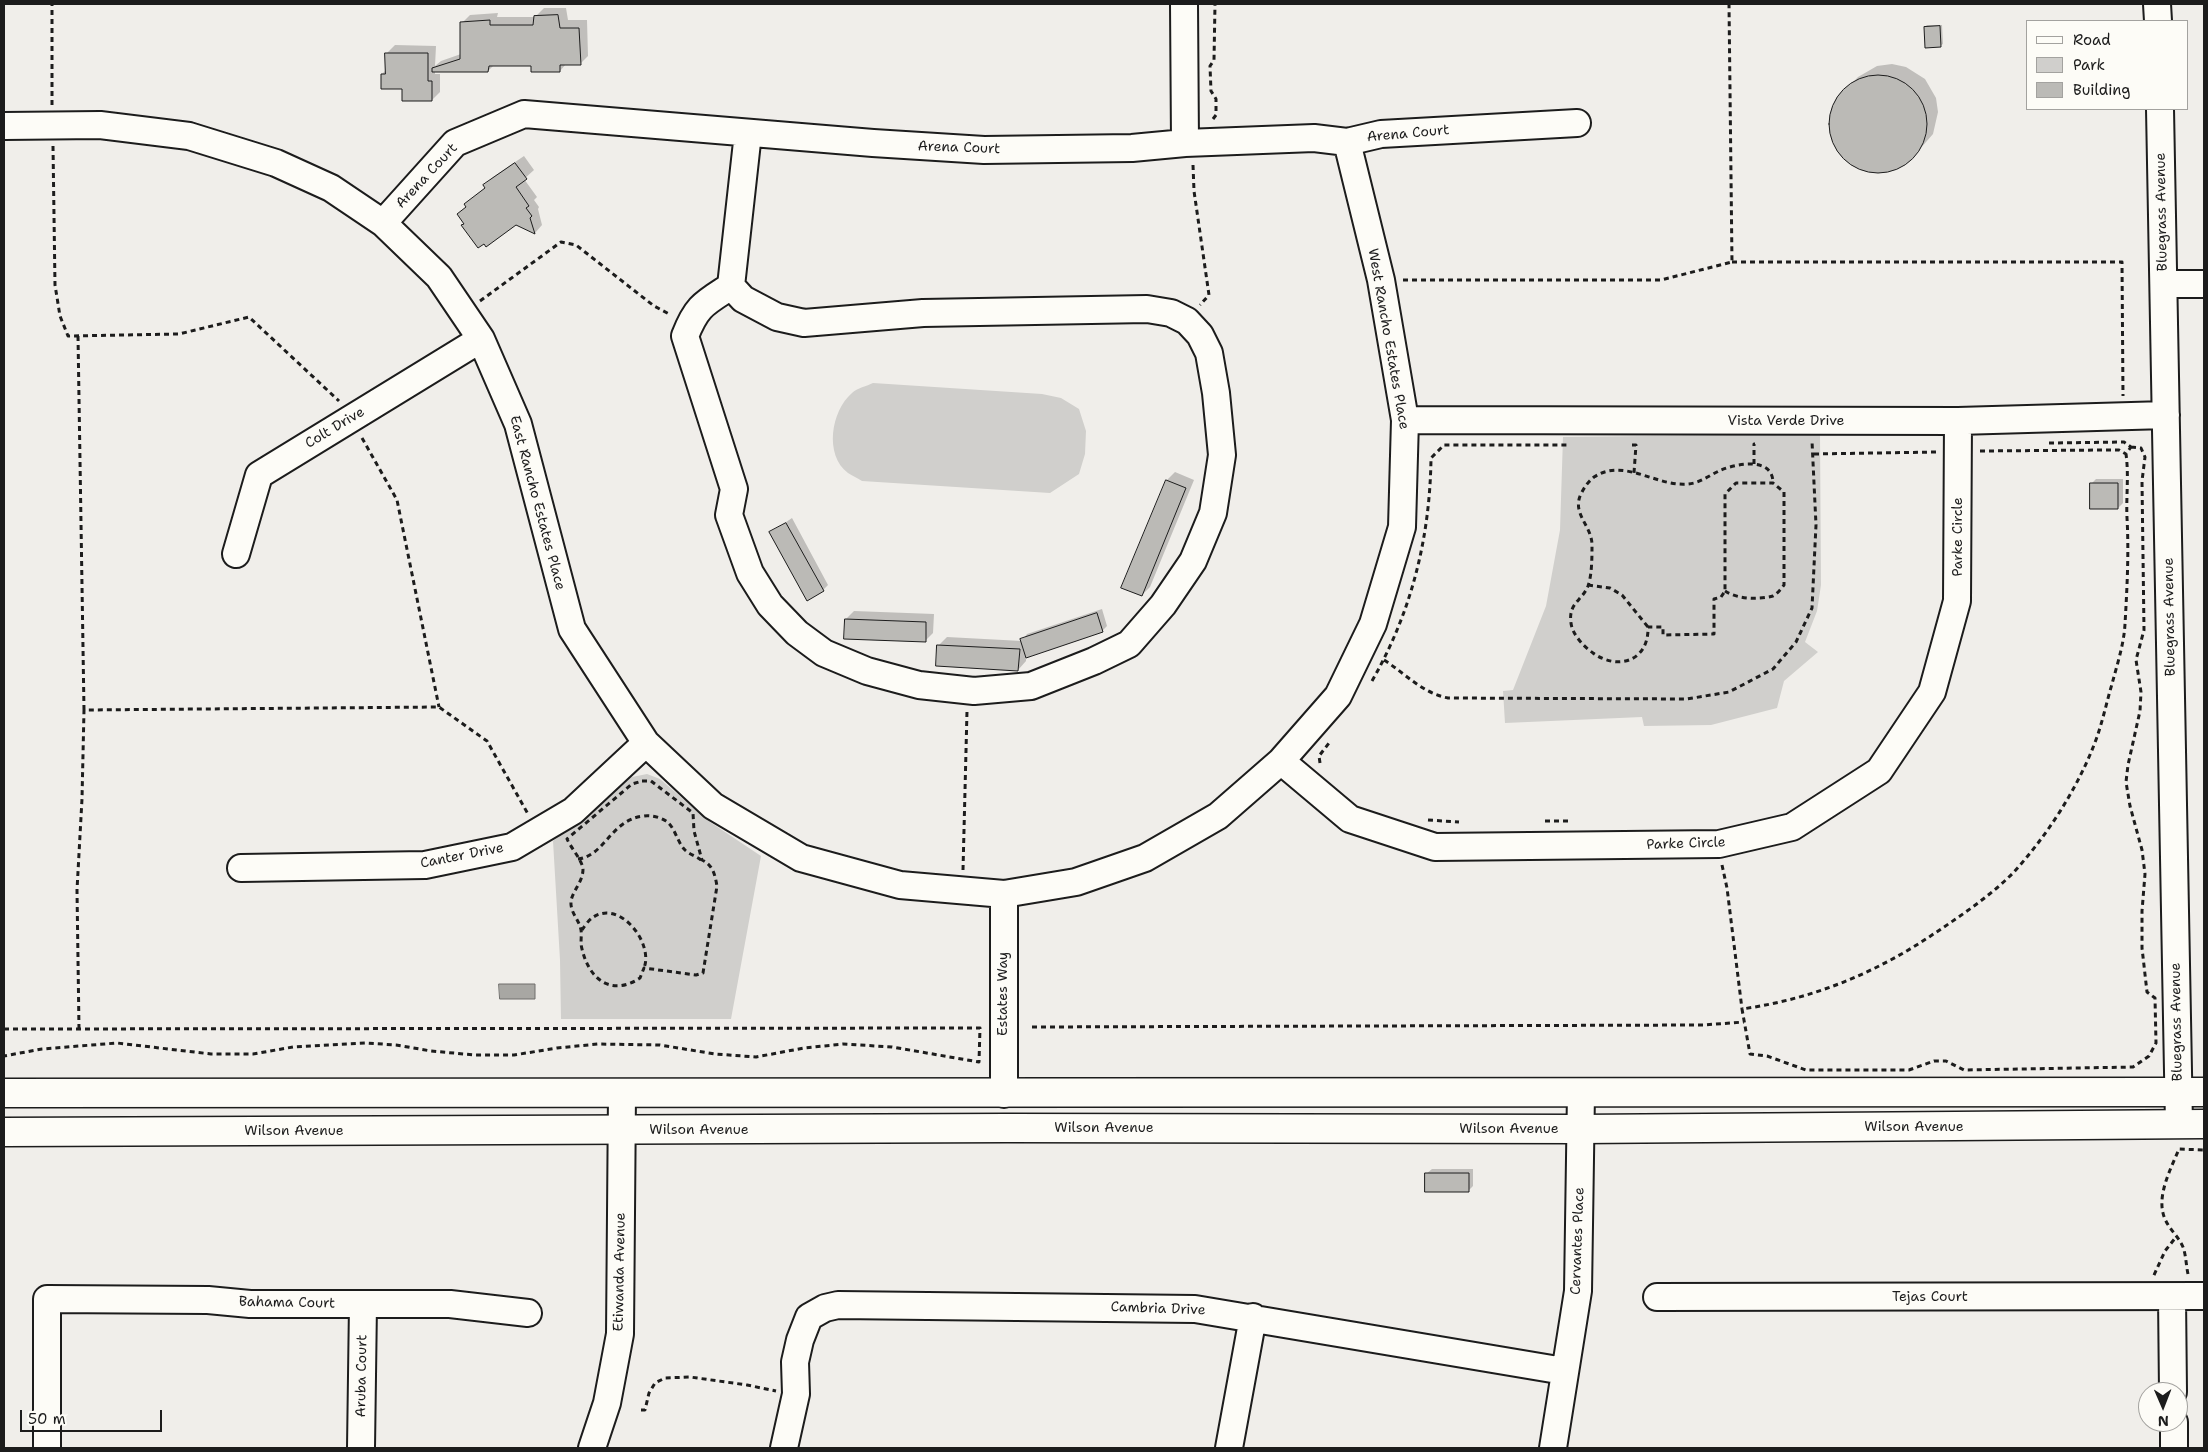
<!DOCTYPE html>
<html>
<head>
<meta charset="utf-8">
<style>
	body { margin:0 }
	#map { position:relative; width:2208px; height:1452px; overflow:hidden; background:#f0eeea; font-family:"Shantell Sans",sans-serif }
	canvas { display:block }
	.frame { position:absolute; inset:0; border:5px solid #1c1c1c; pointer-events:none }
	.legend { position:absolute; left:2026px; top:20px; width:162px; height:90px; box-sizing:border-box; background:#fdfcf7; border:1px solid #a3a29f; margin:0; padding:6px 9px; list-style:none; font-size:15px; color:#1c1c1c }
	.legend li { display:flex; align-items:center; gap:10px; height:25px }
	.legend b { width:25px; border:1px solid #a3a29f }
	.north { position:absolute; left:2138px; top:1382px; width:50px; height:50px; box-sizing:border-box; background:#fdfcf7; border:1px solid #a3a29f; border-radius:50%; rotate:179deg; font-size:14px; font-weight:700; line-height:20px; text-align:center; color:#1c1c1c }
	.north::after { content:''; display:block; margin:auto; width:18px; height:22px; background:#1c1c1c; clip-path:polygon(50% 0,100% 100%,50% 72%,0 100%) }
	.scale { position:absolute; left:20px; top:1410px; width:142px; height:22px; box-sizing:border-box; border:2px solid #1c1c1c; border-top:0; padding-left:6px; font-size:15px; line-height:18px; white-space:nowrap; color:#1c1c1c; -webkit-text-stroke:4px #fdfcf7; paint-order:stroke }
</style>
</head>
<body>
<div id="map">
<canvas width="2208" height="1452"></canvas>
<div class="frame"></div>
<ul class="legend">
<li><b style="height:6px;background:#fdfcf7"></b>Road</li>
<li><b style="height:14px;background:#d0cfcc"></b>Park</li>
<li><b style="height:14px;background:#bbbab6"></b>Building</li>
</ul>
<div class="north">N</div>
<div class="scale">50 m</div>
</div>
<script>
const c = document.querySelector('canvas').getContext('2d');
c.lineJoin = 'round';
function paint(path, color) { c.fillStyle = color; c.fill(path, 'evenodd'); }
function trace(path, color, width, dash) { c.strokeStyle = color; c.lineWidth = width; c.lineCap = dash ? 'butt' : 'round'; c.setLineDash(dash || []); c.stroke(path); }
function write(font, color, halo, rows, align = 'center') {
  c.font = font + ' "Shantell Sans",sans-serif'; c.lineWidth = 4.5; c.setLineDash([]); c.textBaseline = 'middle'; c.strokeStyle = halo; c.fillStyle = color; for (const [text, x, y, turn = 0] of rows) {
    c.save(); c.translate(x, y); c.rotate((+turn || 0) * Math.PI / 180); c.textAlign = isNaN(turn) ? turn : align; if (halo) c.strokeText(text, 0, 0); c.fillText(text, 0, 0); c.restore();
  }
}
const green = new Path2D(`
	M873 383 1042 394 1061 398 1079 409 1086 431 1085 454 1079 474 1050 493 862 481C858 478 852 476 848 473 824 455 831 411 852 393 857 388 867 386 873 383Z
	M1820 434 1821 585 1817 611 1805 642 1818 652 1784 681 1777 708 1711 725 1644 726 1642 717 1505 723 1503 691 1513 690 1546 606 1560 530 1563 437Z
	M647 774 660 779 710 822 761 856 731 1019H561L560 960 553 841 621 785 632 777Z`);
const water = new Path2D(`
	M499 984H535V999H500Z`);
const shadow = new Path2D(`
	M544 8H566L568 20H587L588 56 580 64H566L560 71 533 64 494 65 488 71 435 70V74H440V92L432 100 403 87 382 74 386 70 387 53 395 45 436 46 435 66 441 61 461 54 462 23 470 15 498 13 497 17H535Z
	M1927 25H1942L1943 44 1940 46 1925 27Z
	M1892 64 1906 67 1925 79 1936 98 1938 112 1933 134 1913 157 1895 169 1873 172 1858 168 1841 155 1833 142 1830 121 1836 100 1858 77 1877 66Z
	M524 156 534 170 524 179 537 197 534 200 539 207 538 209 542 225 535 233 516 223H465L458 215 467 206 466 204 486 187 485 185 493 177Z
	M1175 472 1194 480 1150 587 1142 595 1123 587 1167 480Z
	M2096 479H2123V503L2118 508 2091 484Z
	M792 518 828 585 823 590 770 533Z
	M1102 609 1107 626 1102 631 1026 657V661L1018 670 939 645 947 637 1022 641 1027 634Z
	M854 611 934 614 933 633 925 641 846 619Z
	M1432 1169H1473V1186L1468 1191 1426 1174Z`);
const building = new Path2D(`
	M558 15 560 28H579L581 65H560V72H531V66H489L488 72H432V68L460 59V22L490 20V25H533L534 16Z
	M1940 26 1941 47 1925 48 1924 27Z
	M385 53H428V81H432V101H402V89H381V74H385Z
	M1829 124a49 49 0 1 1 98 0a49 49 0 1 1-98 0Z
	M515 163 527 179 516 187 529 206 526 208 532 216 530 218 535 234 516 225 486 247 484 244 478 248 461 225 464 224 457 214 466 207 464 204 485 188 483 185Z
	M1166 480 1186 488 1142 596 1121 588Z
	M2090 483H2118V509H2090Z
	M786 523 824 591 807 601 769 532Z
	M1097 613 1103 632 1026 658 1020 639Z
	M845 619 926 622V642L844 639Z
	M937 645 1020 649 1018 671 936 666Z
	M1425 1173H1469V1192H1425Z`);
const path = new Path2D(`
	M52 105V4
	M1213 119 1216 115V99L1211 91 1210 66 1214 60 1215 4
	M53 146 55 285 60 316 68 336 179 334 249 317 339 401
	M1193 165 1194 191 1209 295 1200 305
	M1732 262H2122L2123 396
	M1403 280H1661L1732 262 1729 4
	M480 301 561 242 576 245 654 306 671 315
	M78 336 84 710
	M362 438 397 500 439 707
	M2049 443 2124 442 2131 447
	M1632 445H1636L1634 473
	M2131 447 2141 448 2145 457 2142 481 2144 630 2136 660 2141 692 2140 711 2128 765 2126 782 2130 806 2142 850 2145 874 2142 911V948L2147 992 2155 998 2156 1043 2149 1056 2133 1067 1964 1070 1946 1061H1934L1909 1070H1806L1767 1056 1750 1054 1742 1009C1813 999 1876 973 1935 933 1962 915 1990 896 2013 873 2046 837 2076 791 2094 745 2102 725 2106 704 2112 684 2117 665 2124 644 2125 624 2127 589 2129 553 2127 518 2126 497 2129 475 2126 454Z
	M1980 451 2104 450H2119L2126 454
	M1814 454 1936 452
	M1754 464V444H1755
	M1588 585 1610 588 1622 595 1648 627
	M1725 591C1737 599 1758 600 1773 596 1777 594 1781 589 1784 585V492L1773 483H1736L1725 494V591L1721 597 1714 599V634L1663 635V627H1648C1649 661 1618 671 1593 653 1584 647 1572 634 1571 623 1568 603 1582 601 1588 586 1592 575 1592 557 1592 545 1592 525 1570 513 1582 492 1585 486 1589 481 1594 477 1626 456 1660 491 1694 483 1704 480 1712 474 1721 470 1738 463 1773 457 1773 483
	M1384 660C1406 674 1422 693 1448 698L1687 699 1729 692 1773 669 1796 642 1812 608 1816 525 1812 441
	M1372 681C1412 611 1430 537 1431 458L1444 445H1569
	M1320 763 1319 756 1329 743
	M642 781H651L693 813 694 831 702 860C713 865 715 875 717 886L703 973 696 975 644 968 640 978C611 997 589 979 582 949 580 942 582 936 581 930 579 919 570 913 571 901 573 890 583 882 583 869 582 860 571 848 567 839L632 784Z
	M1428 820 1459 822
	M1545 821H1572
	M578 859C605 856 611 819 644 816 650 815 660 817 666 821 675 827 677 842 685 850 689 854 696 856 701 860
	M1722 865 1727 888 1742 1009
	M963 870 967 711
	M582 930C584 927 588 921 592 918 619 898 654 943 644 968
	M1032 1027 1703 1025 1744 1022
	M4 1029 980 1028 979 1062 892 1047 843 1044 804 1048 756 1057 715 1054 660 1045 598 1044 557 1048 514 1055H475L431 1051 396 1045 366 1043 293 1047 253 1054H211L117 1043 42 1049 4 1056
	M79 1029 77 890 82 799 84 710 439 707 487 741 528 814
	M2188 1274C2186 1265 2186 1255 2183 1247 2178 1235 2166 1227 2163 1213 2158 1193 2171 1168 2179 1149L2204 1150
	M2154 1275 2165 1251 2176 1237
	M641 1410H645L649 1393 655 1383 665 1378 690 1377 747 1385 776 1391`);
const minor = new Path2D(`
	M1184 4 1185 143
	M2157 4 2158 21
	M2160 109 2179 1124
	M4 126 100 125 189 136 276 163 331 188 383 223 439 277 481 339 518 424 572 629 646 743 713 806 801 858 900 885 1004 894 1076 882 1145 858 1218 816 1281 761 1338 696 1373 624 1402 527 1405 420 1381 280 1347 142
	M383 223 455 143 524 114 873 143 984 150 1132 148 1185 143 1314 138 1347 142 1381 134 1577 123
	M2164 284H2204
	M731 286C705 303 697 305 685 336L734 489 729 515 750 573 770 605 797 633 824 653 867 671 919 685 974 691 1031 686 1094 661 1129 644 1163 605 1193 561 1213 513 1222 455 1216 393 1209 353 1200 335 1187 321 1171 313 1147 309 923 313 804 323 777 317 743 299 731 286 748 133
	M1405 420 1958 421 2166 415
	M236 554 259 475 481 339
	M1281 761 1350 819 1435 847 1719 844 1792 827 1879 771 1932 692 1957 601 1958 421
	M241 868 425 865 512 847 573 811 646 743
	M1004 894V1094
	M1657 1297 2204 1296
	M2172 1297 2173 1392
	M2174 1422V1448
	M47 1448V1299L208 1300 250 1304H450L528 1313
	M361 1448 363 1304
	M592 1448 607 1403 620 1334 622 1093
	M784 1448 796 1394 795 1362 800 1340 809 1317 825 1308 838 1305 1195 1309 1564 1371
	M1229 1448 1253 1317
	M1553 1448 1578 1291 1581 1092`);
const major = new Path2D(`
	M4 1093 2204 1092
	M4 1132 1007 1128 1581 1129 2204 1124`);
const streetNames = [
	["Arena Court",1408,134,-5],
	["Arena Court",959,148,2],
	["Arena Court",427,176,-47],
	["Bluegrass Avenue",2162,212,-91],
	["West Rancho Estates Place",1388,339,80],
	["Vista Verde Drive",1786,421],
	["Colt Drive",335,428,-31],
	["East Rancho Estates Place",537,503,75],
	["Parke Circle",1958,537,-90],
	["Bluegrass Avenue",2170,617,-91],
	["Parke Circle",1686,844,-2],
	["Canter Drive",462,856,-11],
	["Estates Way",1003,994,-90],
	["Bluegrass Avenue",2177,1022,-91],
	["Wilson Avenue",1914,1127],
	["Wilson Avenue",1104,1128],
	["Wilson Avenue",1509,1129],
	["Wilson Avenue",699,1130],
	["Wilson Avenue",294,1131],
	["Cervantes Place",1578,1241,-88],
	["Etiwanda Avenue",620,1272,-89],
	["Tejas Court",1930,1297],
	["Bahama Court",287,1303,1],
	["Cambria Drive",1158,1309,2],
	["Aruba Court",362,1376,-89]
];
paint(green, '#d0cfcc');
paint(water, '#a8a7a3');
trace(water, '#706f6d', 1);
paint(shadow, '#0003');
paint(building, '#bbbab6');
trace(building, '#1c1c1c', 1);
trace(minor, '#1c1c1c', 30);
trace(major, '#1c1c1c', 31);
trace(path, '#1c1c1c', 3, [5, 4]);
trace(minor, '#fdfcf7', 26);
trace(major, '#fdfcf7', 28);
write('14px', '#1c1c1c', '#fdfcf7', streetNames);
</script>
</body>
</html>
